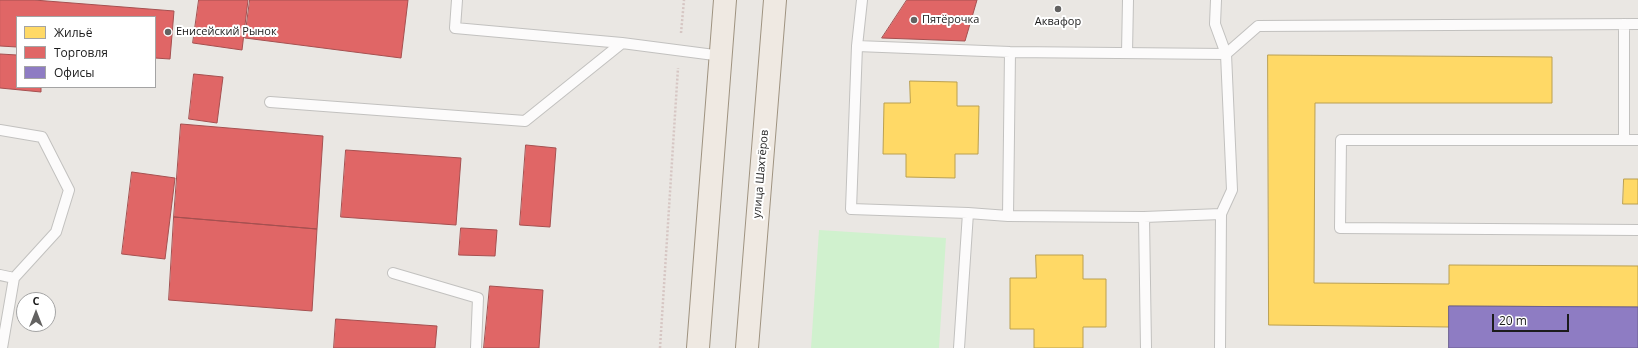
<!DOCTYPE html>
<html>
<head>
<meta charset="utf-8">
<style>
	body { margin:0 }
	#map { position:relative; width:1638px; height:348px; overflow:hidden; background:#eae7e3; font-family:"Open Sans",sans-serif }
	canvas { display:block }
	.legend { position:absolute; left:16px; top:16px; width:140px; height:72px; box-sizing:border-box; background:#fff; border:1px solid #a4a4a4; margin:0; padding:5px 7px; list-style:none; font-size:12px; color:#1b1b1b }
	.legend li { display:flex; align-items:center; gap:8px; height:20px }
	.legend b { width:20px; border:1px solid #a4a4a4 }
	.north { position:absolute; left:16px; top:292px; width:40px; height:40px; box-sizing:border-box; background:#fff; border:1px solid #a4a4a4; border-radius:50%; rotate:0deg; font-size:11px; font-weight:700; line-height:16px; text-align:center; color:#1b1b1b }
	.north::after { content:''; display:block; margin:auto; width:14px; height:18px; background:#636261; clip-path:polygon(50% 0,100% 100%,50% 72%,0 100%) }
	.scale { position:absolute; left:1492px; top:314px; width:77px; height:18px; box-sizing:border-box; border:2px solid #1b1b1b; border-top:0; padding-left:5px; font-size:12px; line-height:14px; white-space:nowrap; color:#1b1b1b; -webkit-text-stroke:3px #fff; paint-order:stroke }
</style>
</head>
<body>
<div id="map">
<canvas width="1638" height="348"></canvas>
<ul class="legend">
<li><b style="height:11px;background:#ffd966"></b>Жильё</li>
<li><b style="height:11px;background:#e06666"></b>Торговля</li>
<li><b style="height:11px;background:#8e7cc3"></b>Офисы</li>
</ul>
<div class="north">С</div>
<div class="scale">20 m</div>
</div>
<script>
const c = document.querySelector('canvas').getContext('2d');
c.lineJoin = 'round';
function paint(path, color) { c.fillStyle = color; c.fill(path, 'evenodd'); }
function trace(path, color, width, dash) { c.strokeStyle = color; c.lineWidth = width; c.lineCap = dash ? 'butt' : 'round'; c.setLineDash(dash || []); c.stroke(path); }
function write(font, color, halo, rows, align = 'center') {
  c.font = font + ' "Open Sans",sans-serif'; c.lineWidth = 4; c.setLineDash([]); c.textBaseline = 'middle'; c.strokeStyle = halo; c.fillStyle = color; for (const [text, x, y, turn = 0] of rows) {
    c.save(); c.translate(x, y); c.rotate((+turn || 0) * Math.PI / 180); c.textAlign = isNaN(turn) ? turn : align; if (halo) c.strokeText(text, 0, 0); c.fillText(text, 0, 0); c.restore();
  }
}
const park = new Path2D(`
	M819 230 946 238 939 348H811Z`);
const homes = new Path2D(`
	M1268 55 1552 57V103H1315L1314 283 1449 284V265L1638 266V307L1449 306V327L1269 325Z
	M910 81 957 82V106H979L978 154H955V178L906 177V154H883L884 103H910Z
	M1624 179H1638V204H1623Z
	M1036 255H1083V279H1106V327H1083V348H1034V329H1010V278H1036Z`);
const shops = new Path2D(`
	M0 0H34L174 11 170 59 155 58V17H17V47L0 46Z
	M199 0H248L242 50 193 43Z
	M250 0H408L401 58 245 38Z
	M907 0H977L965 41 882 38Z
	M0 54 17 55V87H41V92L0 88Z
	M194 74 223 77 217 123 189 119Z
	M181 124 323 136 317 229 174 217Z
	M526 145 556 148 550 227 520 225Z
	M346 150 461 158 456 225 341 217Z
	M132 172 175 178 165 259 122 254Z
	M174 217 317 229 312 311 169 300Z
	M461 228 497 230 495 256 459 255Z
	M490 286 543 290 539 348H484Z
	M336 319 437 326 435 348H334Z`);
const offices = new Path2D(`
	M1449 306 1638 307V348H1449Z`);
const path = new Path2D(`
	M681 33 684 0
	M660 348 678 68`);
const lane = new Path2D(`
	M457 0 455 28 622 43 722 56
	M862 0 857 46 851 209 968 213 1008 216 1144 217 1221 214
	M1216 0 1215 24 1226 54 1232 190 1221 214 1220 348
	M1624 24V140H1341L1340 228 1638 230
	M857 46 1010 52 1226 54 1258 26 1638 24
	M1127 53 1128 0
	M270 102 525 121 622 43
	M0 130 42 137 69 190 56 232 14 278 2 348
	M1624 140H1638
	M1008 216 1010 52
	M1144 217 1146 348
	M393 273 478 298 476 348
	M0 275 14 278
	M959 348 968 213`);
const primary = new Path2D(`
	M698 348 725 0
	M747 348 775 0`);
const markers = [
	[1058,9,4,"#636261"],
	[914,20,4,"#636261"],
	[168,32,4,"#636261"]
];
const poiNames = [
	["Пятёрочка",922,20],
	["Аквафор",1058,22,"center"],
	["Енисейский Рынок",176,32]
];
const streetNames = [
	["улица Шахтёров",761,174,-85]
];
paint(park, '#d0f1ce');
paint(homes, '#ffd966');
trace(homes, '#bba050', 1);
paint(shops, '#e06666');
trace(shops, '#a55050', 1);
paint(offices, '#8e7cc3');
trace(offices, '#6c5f91', 1);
trace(lane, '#c2c1bf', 12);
trace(primary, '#9f9380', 24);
trace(path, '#d6c6c3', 2.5, [2, 2]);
trace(lane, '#fcfbfb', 10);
trace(primary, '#efe9e2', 22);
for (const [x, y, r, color] of markers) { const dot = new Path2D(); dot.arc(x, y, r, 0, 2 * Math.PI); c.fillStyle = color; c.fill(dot); trace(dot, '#fff', 1.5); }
write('11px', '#1b1b1b', '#fff', poiNames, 'left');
write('11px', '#1b1b1b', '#fff', streetNames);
</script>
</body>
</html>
